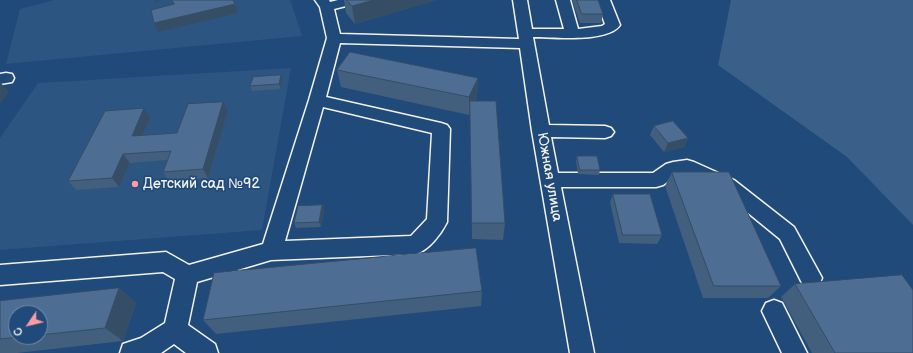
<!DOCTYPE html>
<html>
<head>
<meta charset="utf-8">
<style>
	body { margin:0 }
	#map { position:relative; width:913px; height:353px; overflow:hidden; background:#1f4a7a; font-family:"Balsamiq Sans",sans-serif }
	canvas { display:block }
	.north { position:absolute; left:8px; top:305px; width:40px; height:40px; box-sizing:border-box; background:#1f4a7a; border:1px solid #748da6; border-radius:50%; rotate:235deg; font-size:11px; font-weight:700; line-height:16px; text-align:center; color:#f4f1e8 }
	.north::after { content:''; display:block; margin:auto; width:14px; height:18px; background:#ff9aa2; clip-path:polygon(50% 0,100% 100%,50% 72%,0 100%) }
</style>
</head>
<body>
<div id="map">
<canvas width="913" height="353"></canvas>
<div class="north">С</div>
</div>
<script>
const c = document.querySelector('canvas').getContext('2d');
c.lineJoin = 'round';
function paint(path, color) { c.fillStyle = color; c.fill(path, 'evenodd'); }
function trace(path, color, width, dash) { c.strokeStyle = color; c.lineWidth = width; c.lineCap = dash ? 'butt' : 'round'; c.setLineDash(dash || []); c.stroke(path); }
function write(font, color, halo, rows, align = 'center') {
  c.font = font + ' "Balsamiq Sans",sans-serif'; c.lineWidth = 3.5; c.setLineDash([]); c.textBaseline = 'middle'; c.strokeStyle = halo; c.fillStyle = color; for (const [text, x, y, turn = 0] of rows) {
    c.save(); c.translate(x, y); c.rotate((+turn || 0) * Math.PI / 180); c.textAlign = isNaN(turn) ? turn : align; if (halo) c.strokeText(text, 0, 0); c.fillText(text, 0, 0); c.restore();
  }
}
const built = new Path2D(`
	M54 0H290L302 36 6 64 20 9Z
	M291 68 262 230 0 250V138L38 83Z`);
const green = new Path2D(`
	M731 0H913V225L847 157 718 65Z`);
const minor = new Path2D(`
	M315 0H329L330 2 338 0H360L358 3 334 9 340 34 519 39 513 0H527L532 29H564L556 0H570L578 29 602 26 605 24 596 0H610L620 25C608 43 554 37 533 37L549 125 605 126 611 128 614 132 611 136 605 138 551 137 558 173H653L666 164 673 162 687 160 694 162 734 180 794 227 822 278 819 285 811 288 803 285 780 239 720 190 685 174 677 175 663 185 656 187H561L594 353H570L532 131 520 48 340 43 326 97 441 123 447 125 450 129 447 222C441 234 429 250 416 254L271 260 197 282 188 325 215 344 218 353H186L174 344 161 353H120L123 344 141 338 165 323 175 279 163 272 0 285V265L166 252 189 265 263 244 309 100 327 38 320 7ZM323 107 432 133 427 219 411 236 285 241Z
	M6 73 12 74 14 78 12 82 0 84V74Z
	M774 300 782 303 807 353H782L762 311 766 303Z`);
const wall = new Path2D(`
	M344 0H437L355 24 346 13Z
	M572 0H598L603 14 601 23H580Z
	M337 70 478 78 477 95 475 101 505 223 503 240 472 239 470 112 469 115 341 87Z
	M282 79 281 89 252 91 250 86Z
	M228 111 208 178 169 181 163 172 167 160 130 163 119 187 76 190 68 181 150 118 142 136 177 133Z
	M654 126 688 138 684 147 664 152 650 135Z
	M577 156 600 170 599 175 578 174 576 161Z
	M672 172 781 286 768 298H703L665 186Z
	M613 194 662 235 657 244 619 243 610 202Z
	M322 205 324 209 321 227 296 228 294 223Z
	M795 284 913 353H812L781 297Z
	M119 288 136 303 123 341 17 353H0V301ZM40 313V337H16Z
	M482 291 481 306 216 334 203 320Z`);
const shadedWall = new Path2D(`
	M154 0H163L155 2Z
	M374 0H437L355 24 352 6Z
	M235 4 238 13 158 32 154 23Z
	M281 75 282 79 281 89 279 84Z
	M478 78 477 95 470 111V101V112L469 115V97Z
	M0 82 9 92 0 104Z
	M223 102 228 111 208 178 203 169Z
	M144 108 150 118 138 145 132 136Z
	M688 138 684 147 664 152 668 143Z
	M123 154 130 163 119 187 112 178Z
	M322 205 324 209 321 227 319 222Z
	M119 288 136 303 123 341 105 328Z`);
const building = new Path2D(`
	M172 0H233L235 4 154 23 151 10 174 4Z
	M347 0H374L352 6Z
	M577 0H598L603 14H582Z
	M350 52 478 78 469 97 337 70Z
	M281 75 279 84 250 86 253 77Z
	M470 101H496L505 223H472Z
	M223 102 203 169 163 172 171 151 123 154 112 178 68 181 105 111 144 108 132 136 177 133 188 104Z
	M673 121 688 138 668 143 654 126Z
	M577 156H597L600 170H580Z
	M672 172H729L781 286H714Z
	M613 194H650L662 235H623Z
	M322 205 319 222 294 223 298 206Z
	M476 248 482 291 203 320 214 273Z
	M902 275 913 290V353H835L795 284Z
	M119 288 105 328 40 335V313H16V337H19L0 339V301Z`);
const markers = [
	[135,184,4,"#ff9aa2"]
];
const streetNames = [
	["Южная улица",549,177,80]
];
const poiNames = [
	["Детский сад №92",143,184]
];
paint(built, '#2d5581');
paint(green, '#3a5f88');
trace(minor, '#f4f1e8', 3);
paint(minor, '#1f4a7a');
paint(wall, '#425f7e');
paint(shadedWall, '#364d66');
paint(building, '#4d6e92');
trace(building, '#364d66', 1);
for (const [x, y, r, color] of markers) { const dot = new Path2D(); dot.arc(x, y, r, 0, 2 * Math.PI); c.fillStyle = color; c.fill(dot); trace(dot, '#1f4a7a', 1.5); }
write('14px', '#f4f1e8', '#1f4a7a', streetNames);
write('14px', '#f4f1e8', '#1f4a7a', poiNames, 'left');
</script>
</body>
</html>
